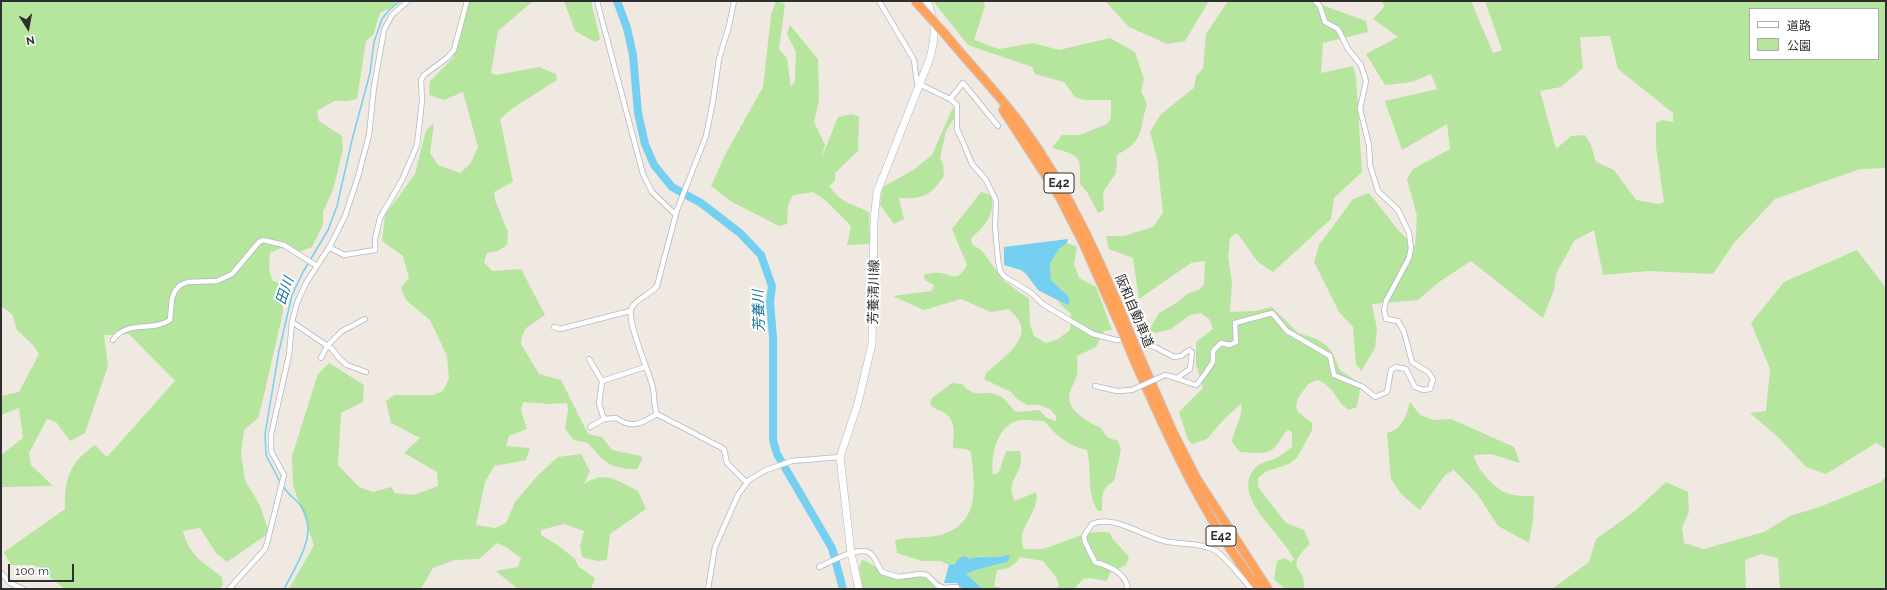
<!DOCTYPE html>
<html>
<head>
<meta charset="utf-8">
<style>
	body { margin:0 }
	#map { position:relative; width:1887px; height:590px; overflow:hidden; background:#efe9e1; font-family:Raleway,"Noto Sans JP",sans-serif }
	canvas { display:block }
	.frame { position:absolute; inset:0; border:2px solid #2e2e2e; pointer-events:none }
	.legend { position:absolute; left:1749px; top:8px; width:130px; height:52px; box-sizing:border-box; background:#fff; border:1px solid #ababab; margin:0; padding:5px 7px; list-style:none; font-size:12px; color:#2e2e2e }
	.legend li { display:flex; align-items:center; gap:8px; height:20px }
	.legend b { width:20px; border:1px solid #ababab }
	.north { position:absolute; left:8px; top:8px; width:40px; height:40px; -webkit-text-stroke:3px #fff; paint-order:stroke; rotate:169deg; font-size:11px; font-weight:700; line-height:16px; text-align:center; color:#2e2e2e }
	.north::after { content:''; display:block; margin:auto; width:14px; height:18px; background:#2e2e2e; clip-path:polygon(50% 0,100% 100%,50% 72%,0 100%) }
	.scale { position:absolute; left:8px; top:564px; width:66px; height:18px; box-sizing:border-box; border:2px solid #2e2e2e; border-top:0; padding-left:5px; font-size:12px; line-height:14px; white-space:nowrap; color:#2e2e2e; -webkit-text-stroke:3px #fff; paint-order:stroke }
</style>
</head>
<body>
<div id="map">
<canvas width="1887" height="590"></canvas>
<div class="frame"></div>
<ul class="legend">
<li><b style="height:5px;background:#fff"></b>道路</li>
<li><b style="height:11px;background:#b6e59e"></b>公園</li>
</ul>
<div class="north">N</div>
<div class="scale">100 m</div>
</div>
<script>
const c = document.querySelector('canvas').getContext('2d');
c.lineJoin = 'round';
function paint(path, color) { c.fillStyle = color; c.fill(path, 'evenodd'); }
function trace(path, color, width, dash) { c.strokeStyle = color; c.lineWidth = width; c.lineCap = dash ? 'butt' : 'round'; c.setLineDash(dash || []); c.stroke(path); }
function write(font, color, halo, rows, align = 'center') {
  c.font = font + ' Raleway,"Noto Sans JP",sans-serif'; c.lineWidth = 4; c.setLineDash([]); c.textBaseline = 'middle'; c.strokeStyle = halo; c.fillStyle = color; for (const [text, x, y, turn = 0] of rows) {
    c.save(); c.translate(x, y); c.rotate((+turn || 0) * Math.PI / 180); c.textAlign = isNaN(turn) ? turn : align; if (halo) c.strokeText(text, 0, 0); c.fillText(text, 0, 0); c.restore();
  }
}
const green = new Path2D(`
	M1 1H395L396 5 380 13 373 35 366 41 357 99 347 101H334L317 111 319 121 342 136 343 149 333 190 323 212V225L312 247 299 252 281 248 270 253 269 268 272 280 281 284 283 312 263 399 258 418 244 430 241 454 245 480 260 506 269 533 227 562 216 553 200 528 183 531C189 556 203 562 222 577L223 585 220 589H65L34 565H11L4 552 65 509C64 479 70 462 95 445L107 457 175 381 129 334 104 335 108 366 85 433 70 441 56 422 47 419 29 453 31 465 53 486 1 487V455L23 438 19 408 1 415V396L19 392 39 354 34 346 17 330 12 314 1 306Z
	M468 1H533L498 31 491 73 496 75 539 67 556 74 557 80 513 108 500 119 513 182 494 192 495 200 508 232 507 245 498 251 487 253 484 262 492 271 521 269 545 315 526 328 522 336 521 344 539 374 561 380 588 434 602 437 612 450 641 456 642 460 637 469H626L611 465 601 458 588 443 574 440 565 429 568 410 567 403 549 404 523 402 521 410 527 429 509 436 506 446 530 448 526 460 494 466 485 482 476 525 495 528 506 523 515 502 538 475 558 457 581 454 590 471 584 484C606 470 617 481 638 491L646 509 610 534 607 560 597 561 582 557 580 546 584 531 564 524 541 530V535L559 546 575 559 579 567 595 578 591 589H518L496 571 518 567 521 558 506 547 497 543 479 559 455 560 433 568 421 589H289L314 545 293 485 292 456 318 374 329 363 364 385 363 402 341 413 338 465 359 487 373 492 391 487 395 493 414 495 438 486 437 472 404 453 420 438 391 423 386 401 394 395H433L443 391 449 378 447 356 430 320 406 300 401 288 409 278 403 256 382 241 385 215 415 174 426 130 434 123 430 153 438 165 460 173 470 164 478 147 463 92 444 100 429 95 430 81 453 58Z
	M564 1H591L600 39 595 42 575 31Z
	M776 1 785 4 779 49 787 58 791 87 795 81 796 52 787 34 790 25 818 59 819 100 814 122 825 145 821 159 838 117 852 114 859 117 858 151 835 173V181L829 186C843 204 850 203 869 212L870 244 847 245 851 226 824 199 813 192 793 195 788 205 787 224 779 226 732 202 711 186 725 155 763 87 771 15Z
	M933 1H983L985 6 974 40 999 49 1033 43 1059 50 1110 38 1135 52 1144 79 1141 91 1147 104C1142 118 1143 136 1131 146 1127 149 1122 152 1117 155L1116 173 1103 192 1104 210 1098 213 1087 192 1080 184C1081 154 1080 156 1052 148L1062 135H1080L1107 124 1111 118V100H1084L1075 97 1064 82 1035 74 1032 67 968 45Z
	M1105 1H1209L1185 41 1167 44 1129 27Z
	M1228 1H1311L1366 21 1368 32 1323 43 1321 73 1353 66 1356 77 1362 172 1334 198 1331 219 1273 272 1258 262 1237 233 1230 238 1228 257 1232 282 1230 312 1255 311 1272 307 1298 333 1317 339 1327 346 1332 352 1340 370 1361 384 1357 407 1349 410C1334 400 1336 388 1318 380L1308 384 1298 398 1296 407 1298 412 1312 423V430L1297 458 1289 464 1265 472 1258 478V487L1286 523 1304 530 1310 544C1282 570 1307 566 1304 589H1285L1274 579 1277 561 1285 558 1291 562 1294 559C1282 533 1230 497 1255 468 1260 462 1267 462 1274 459 1281 456 1286 451 1292 447V432L1288 430C1282 435 1280 442 1274 448 1266 456 1251 452 1240 452L1232 442C1233 431 1244 415 1241 404L1225 418 1207 439 1192 444 1188 440 1179 412 1203 388 1196 364V342L1213 329 1210 320 1201 313 1190 315 1171 329 1156 333 1149 330 1159 313 1178 302 1187 294 1200 289 1204 284 1205 261 1191 263 1139 299 1133 258 1109 249 1106 236H1124L1153 227 1163 213 1157 158 1150 132 1161 114 1194 88 1196 76 1203 69 1206 34Z
	M1381 1H1471L1493 53 1502 50 1485 1H1886V168L1860 169 1775 199 1733 244 1713 274 1648 271 1603 275 1594 230 1574 241 1556 274 1554 290 1543 318 1471 261 1439 282 1418 300 1372 304 1377 329 1375 348 1361 371 1356 364 1353 327 1339 312 1314 262 1319 245 1353 199 1369 193 1399 231 1415 247 1417 216 1407 179 1413 169 1450 149 1447 124 1402 150 1385 101 1437 89 1431 74 1412 82 1385 85 1366 54 1398 37 1373 19 1385 6ZM1750 9H1878V59H1750ZM1610 36 1618 69 1673 113V122L1662 120 1656 123V147L1664 202 1659 204 1636 200 1614 170 1596 162 1591 145 1585 135 1571 136 1556 149 1540 91 1561 87 1583 68 1580 37Z
	M953 107 955 117 946 131 940 158 943 164 944 176C930 196 924 199 899 198L904 219 894 224 880 205 883 187 913 170 932 155Z
	M981 192 991 195C996 216 984 225 971 239L972 244 982 251 1004 281 1029 299 1030 325 1034 336 1046 343 1058 339 1070 330 1071 314 1057 301 1067 305 1068 296 1051 280 1050 263 1059 249 1067 243 1077 247 1074 264 1079 278 1096 287 1112 330 1104 331 1096 347 1077 356C1077 361 1078 369 1077 375 1075 383 1069 389 1069 398 1069 411 1090 424 1100 427L1107 437 1118 441 1121 450 1114 481C1100 489 1103 497 1102 511H1098C1086 494 1092 470 1087 450 1068 446 1056 435 1044 421 1037 421 1029 419 1022 420 998 422 990 455 993 475L999 472 1006 451H1020C1026 475 1003 479 1015 501L1036 492C1041 512 1014 529 1024 549 1031 549 1040 550 1046 548 1064 543 1091 527 1110 533L1112 538 1129 557 1126 565 1110 573 1107 581 1090 578 1083 579 1074 589H1055L1059 586 1056 577 1043 561 1020 557C1015 566 1007 570 997 570L994 586 1005 589H983L966 574 976 570 1001 564 1007 555 1000 558 981 556 949 565 941 561H922L897 553 895 540C911 536 929 539 944 534 982 520 974 484 971 452L966 449 953 448C953 437 957 422 946 414 941 410 935 410 930 404L932 398 952 383 962 384C977 401 983 388 1000 396 1006 399 1011 408 1016 412L1039 410 1047 418 1056 421V416L1050 409 1039 405H1027L1017 399 1011 392 984 379 986 373C999 361 1031 341 1019 321 1017 317 1012 313 1009 309L991 312 961 299 924 310 893 296 932 291 934 285 925 280 924 275C927 274 931 273 934 273 950 271 956 286 967 265L952 229Z
	M1857 250 1886 288V449L1876 443 1826 474 1806 467 1778 437 1750 413 1766 411 1770 369 1751 323 1784 282Z
	M1410 402 1420 415 1434 420 1451 419 1514 447 1520 463 1491 454 1474 455C1475 467 1496 491 1509 494 1517 496 1526 496 1534 496L1533 520 1529 543 1498 526 1478 495 1454 470 1445 475 1420 510 1402 495 1391 479 1387 433C1403 429 1406 416 1410 402Z
	M1886 476V589H1780L1778 558 1762 554 1745 560 1746 589H1552L1589 562 1596 539 1635 511 1666 482 1688 492 1689 512 1682 528 1684 543 1704 549 1764 532 1790 516 1822 506 1881 482Z
	M862 560 866 561 894 578 915 576 935 580 951 589H863L859 567Z`);
const water = new Path2D(`
	M1068 239 1067 243 1059 249 1050 263 1051 280 1068 296 1070 302 1067 305 1038 290 1026 274 1021 270 1004 265V247Z
	M1007 555 1010 556 1007 562 976 570 966 574 983 589H962L957 583H944L949 565 955 564 958 559 965 556 970 559C985 554 994 560 1007 555Z`);
const stream = new Path2D(`
	M280 482 266 455 265 434 279 351 292 295 303 272 328 230 337 206 352 140 370 73 374 42 382 19 389 10 400 1
	M282 485C288 495 296 499 301 506 320 533 296 565 284 589`);
const river = new Path2D(`
	M617 1 627 28 633 55 638 113 645 144 654 165 672 187 701 203 740 233 761 255 772 286 770 302 773 337V440L777 454 832 548 843 589`);
const street = new Path2D(`
	M597 1 643 174 652 192 676 215
	M734 1 729 26 719 59 713 101 706 136 677 210 657 286C649 296 634 299 631 310 627 321 648 370 652 384 655 394 653 404 657 414L724 449 727 463 747 483
	M879 1 914 60 917 83 950 99 957 105V129L962 140 972 164 986 180 996 201 995 227 998 260 1000 271 1005 277 1030 292 1044 305 1093 334 1116 340H1126L1146 344 1155 347 1174 357 1181 356 1189 350 1192 352 1190 369 1177 378
	M950 99 963 83 998 126
	M329 247 344 255 375 250V239L380 218 402 180 417 145 422 101 421 80 424 75 447 58 454 50 467 1
	M292 322 332 349 339 358 347 365 366 372
	M554 327 560 329 630 311
	M113 340C126 320 152 332 170 320L172 298 175 291 180 285 188 282 217 281 232 274 259 242 263 240 284 245 317 266
	M321 358 327 346 342 331 365 319
	M589 359 602 381
	M645 367 602 381 599 404 604 419 616 418C632 429 641 424 657 414
	M1165 375C1176 377 1185 382 1196 385 1198 384 1211 365 1213 362V351L1221 343 1230 345 1236 342 1235 323 1272 313 1287 331 1330 356 1334 375 1363 387 1375 397 1387 392 1391 370 1396 367 1406 369 1415 387 1423 390 1430 389 1433 379 1428 372 1412 362 1404 332 1398 321 1386 319 1384 310 1386 301 1409 258 1411 248 1409 233 1398 210 1378 191 1370 165 1369 145 1360 109 1366 81 1361 65 1348 49 1338 29 1325 22 1320 6 1315 1
	M1095 386 1117 391 1132 390
	M590 427 604 419
	M819 567C831 562 862 543 872 555 876 559 878 567 882 572L898 577 920 574 927 575 937 585 943 588 957 587V589
	M1 573 10 583 23 589
	M229 589 265 549 267 543 284 475 271 451V435L289 355 292 322 297 303 306 283 330 246 345 216 358 177 369 135 374 87 384 30 392 15 408 1
	M708 589 715 547 738 495 749 480 766 470 792 461 840 457
	M1128 589C1125 572 1111 567 1095 562L1085 542 1084 536 1092 524C1113 514 1143 536 1164 541 1181 545 1200 542 1216 551 1224 556 1244 580 1251 589`);
const secondary = new Path2D(`
	M859 589 851 553 840 457 858 403 872 344 874 220 877 192 930 58C936 35 936 23 927 1`);
const highway = new Path2D(`
	M945 34C970 65 999 94 1023 127 1068 189 1100 260 1129 331
	M1003 110 1059 196 1083 243 1123 333
	M1138 352 1173 432 1197 479 1268 589
	M1131 353C1167 436 1203 517 1259 589`);
const streetBridge = new Path2D(`
	M1132 390 1165 375`);
const highwayBridge = new Path2D(`
	M915 1 945 34
	M1129 331 1138 352
	M1123 333 1131 353`);
const shields = [
	[1059,183,30],
	[1221,536,30]
];
const shieldNames = [
	["E42",1059,183],
	["E42",1221,536]
];
const streetNames = [
	["芳養清川線",874,292,-89],
	["阪和自動車道",1134,311,67]
];
const waterNames = [
	["田川",285,291,-71],
	["芳養川",759,311,-92]
];
paint(green, '#b6e59e');
paint(water, '#75cff0');
trace(stream, '#75cff0', 1.5);
trace(river, '#75cff0', 8);
trace(street, '#b4b7c1', 6);
trace(secondary, '#b4b7c1', 8);
trace(highway, '#c9c9c9', 10);
trace(street, '#fff', 4.5);
trace(secondary, '#fff', 7);
trace(highway, '#ffa35c', 8);
trace(streetBridge, '#b4b7c1', 6, []);
trace(highwayBridge, '#c9c9c9', 10, []);
trace(streetBridge, '#fff', 4.5);
trace(highwayBridge, '#ffa35c', 8);
for (const [x, y, w] of shields) { const box = new Path2D(); box.roundRect(x - w / 2, y - 10, w, 20, 3); c.fillStyle = '#fff'; c.fill(box); trace(box, '#2e2e2e', 1); }
write('bold 12px', '#2e2e2e', null, shieldNames);
write('13px', '#2e2e2e', '#fff', streetNames);
write('italic 14px', '#0d6fa3', '#fff', waterNames);
</script>
</body>
</html>
